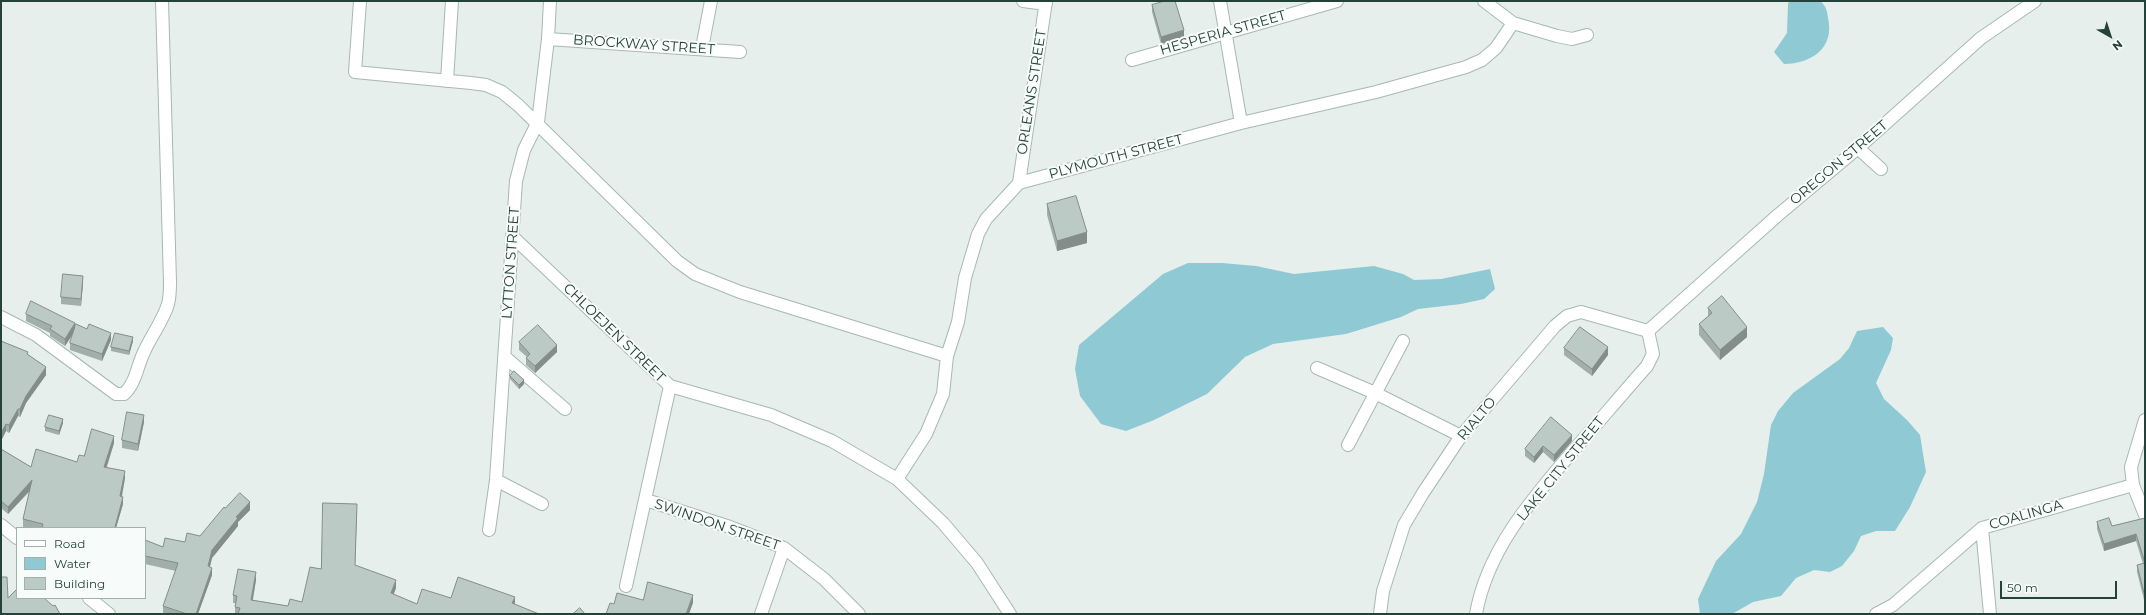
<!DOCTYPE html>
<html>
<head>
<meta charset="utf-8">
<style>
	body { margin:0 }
	#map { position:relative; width:2146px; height:615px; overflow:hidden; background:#e6efeb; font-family:Montserrat,sans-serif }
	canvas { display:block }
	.frame { position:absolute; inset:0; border:2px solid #24423a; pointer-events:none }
	.legend { position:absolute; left:16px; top:527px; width:130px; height:72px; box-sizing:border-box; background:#f7fbf9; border:1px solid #a3b1ad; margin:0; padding:5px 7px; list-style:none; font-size:12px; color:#24423a }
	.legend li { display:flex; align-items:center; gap:8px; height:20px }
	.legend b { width:20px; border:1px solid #a3b1ad }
	.north { position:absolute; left:2090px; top:16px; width:40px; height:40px; -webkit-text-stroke:3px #f7fbf9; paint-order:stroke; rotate:141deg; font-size:11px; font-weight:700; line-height:16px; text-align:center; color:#24423a }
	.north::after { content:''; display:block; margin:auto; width:14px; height:18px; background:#24423a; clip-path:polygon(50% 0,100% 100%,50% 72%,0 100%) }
	.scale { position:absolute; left:2000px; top:581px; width:117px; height:18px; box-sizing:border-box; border:2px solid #24423a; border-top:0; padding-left:5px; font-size:12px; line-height:14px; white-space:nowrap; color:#24423a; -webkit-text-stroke:3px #f7fbf9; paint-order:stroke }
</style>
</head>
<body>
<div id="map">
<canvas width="2146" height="615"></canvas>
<div class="frame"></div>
<ul class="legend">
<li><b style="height:5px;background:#fff"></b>Road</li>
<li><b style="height:11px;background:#8ec9d4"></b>Water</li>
<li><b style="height:11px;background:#bbcac4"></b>Building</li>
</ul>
<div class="north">N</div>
<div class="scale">50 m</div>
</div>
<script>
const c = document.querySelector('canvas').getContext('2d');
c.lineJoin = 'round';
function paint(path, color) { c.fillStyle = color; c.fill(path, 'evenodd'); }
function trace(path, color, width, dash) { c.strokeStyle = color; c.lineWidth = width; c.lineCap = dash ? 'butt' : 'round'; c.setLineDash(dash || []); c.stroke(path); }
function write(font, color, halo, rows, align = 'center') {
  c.font = font + ' Montserrat,sans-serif'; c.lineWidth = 4; c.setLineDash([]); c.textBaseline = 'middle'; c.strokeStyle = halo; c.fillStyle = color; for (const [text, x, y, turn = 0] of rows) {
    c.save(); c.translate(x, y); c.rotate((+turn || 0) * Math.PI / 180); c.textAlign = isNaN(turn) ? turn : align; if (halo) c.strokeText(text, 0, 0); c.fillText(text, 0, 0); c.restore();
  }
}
const water = new Path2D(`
	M1791 1H1820C1826 6 1827 10 1828 18 1835 48 1811 64 1784 64L1774 52 1787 33 1788 3Z
	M1188 263H1222L1256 266 1294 274 1374 266 1403 274 1414 280 1441 279 1490 269 1495 289 1484 299 1461 304 1418 309 1401 317 1346 334 1273 344 1245 357 1207 394 1154 420 1126 431 1101 424 1080 396 1075 369 1079 345 1163 274Z
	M1883 327 1893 338 1891 350 1876 383 1884 399 1907 420 1920 435 1926 472 1910 507 1895 531H1876L1861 536 1854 551 1842 566 1830 572 1814 570 1796 578 1781 596 1753 602 1732 614H1700L1698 599 1716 561 1741 534 1757 502 1764 474 1771 425 1778 411 1793 393 1840 359 1849 348 1857 331Z`);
const minor = new Path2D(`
	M360 1 355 72 471 83 486 85 502 92 518 105 677 261 695 274 740 292 947 356
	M1023 1 1046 4
	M1220 1 1241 123
	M1484 1 1513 23 1557 36 1572 39 1587 35
	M548 39 740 52
	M702 48 711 1
	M1132 60 1337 1
	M447 81 452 1
	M1858 148 1881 169
	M1019 183 1046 1
	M512 236 670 386 771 415 832 441 897 479 943 523 977 563 1010 614
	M1 317 36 335 116 394H124C136 383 137 366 144 352 151 336 163 321 168 304 170 297 170 290 170 282L162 1
	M1648 331 1778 215 1858 148 1981 38 2035 1
	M505 357 565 409
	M1317 368 1375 393 1461 436
	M2145 420 2131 467 2133 485 2145 515
	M1348 445 1403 341
	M897 479 926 434 943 394 947 356 958 322 965 278 978 234 986 219 1019 183 1241 123 1376 92 1466 67 1482 60 1496 48 1513 23
	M496 480 542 504
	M646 500 730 527 784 548 824 579 859 614
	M1982 528 1990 614
	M489 530 496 480 516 181 524 150 538 122 548 39 550 1
	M626 586 670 386
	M761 614 784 548
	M1380 614 1383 591 1404 525 1423 493 1461 436 1555 326 1567 316 1581 312 1648 331
	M1476 614C1487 550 1532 499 1573 451 1598 423 1622 394 1647 366L1653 354 1648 331
	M1876 614 1893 605 1982 528 2133 485`);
const tertiary = new Path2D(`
	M1 525 17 538
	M89 598 109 614`);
const wall = new Path2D(`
	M1152 5 1184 37 1161 44 1152 12Z
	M1047 204 1087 243 1057 251 1047 215Z
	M83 283 81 306 61 304V297Z
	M1708 308 1747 337 1720 360 1699 335V324L1708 317Z
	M26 314 75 328 111 340 102 361 70 350V343L74 333 65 346 50 336V333L26 321Z
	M1 341 28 355 46 375 26 403 20 417 18 416 9 433 6 431 1 441Z
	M133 341 129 355 111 351V347Z
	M519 342 557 352 535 373 526 365V358L527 357 519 350Z
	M1564 348 1608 355 1592 376 1564 355Z
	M510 376 524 384 519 389 510 379Z
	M144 422 138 451 122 448V440Z
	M63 423 59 435 45 431V427Z
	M1572 441 1554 462 1543 452 1534 463 1525 456V449Z
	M114 443 107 467 125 478 122 497 123 504 116 528H28L23 527V519L30 491 8 514 1 508V449L31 467 77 462 84 456Z
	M225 508 250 510 238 522V526L212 558 210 567 212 575 198 614H165L163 613V606L176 571 145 564V540L163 547 185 542 200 536Z
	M357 512 355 565 396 588 393 594 417 604 451 598 515 605 539 614H235V603H233V595L256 580 253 600 288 606 302 602 321 569Z
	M2145 518 2144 600 2137 572V565L2143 564 2136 541 2104 551 2097 529V522L2112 526Z`);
const shadedWall = new Path2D(`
	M1184 30V37L1161 44V37Z
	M1087 232V243L1057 251V241Z
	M83 276V283L81 306V299Z
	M75 323V330L65 346V339Z
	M1747 327V337L1720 360V350Z
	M111 333V340L102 361V354Z
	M133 337V341L129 355V351Z
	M557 345V352L535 373V366Z
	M1608 347V355L1592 376V369Z
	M46 367V375L26 403 20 417V409L26 396Z
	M524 380V384L519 389V385Z
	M18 409V416L9 433V425Z
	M144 415V422L138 451V444Z
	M63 419V423L59 435V431Z
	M6 424V431L1 441V433Z
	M1572 435V441L1554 462V455Z
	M114 436V443L104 474V467Z
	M1543 446V452L1534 463V457Z
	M125 471V478L120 504V496Z
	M32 480V488L8 514V507Z
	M123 497V504L116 528H115Z
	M250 502V510L238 522V526L212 558 208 574V566L212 550 236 517Z
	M2136 534V541L2104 551V544Z
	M212 568V575L198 614H196Z
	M256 572V580L251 608V600Z
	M396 580V588L391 602V593Z
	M2144 593H2145V600H2144Z
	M693 595V603L689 614H686Z
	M515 597V605L512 603Z`);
const building = new Path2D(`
	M1165 1H1175L1184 30 1161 37 1152 5Z
	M1076 196 1087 232 1057 241 1047 204Z
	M63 274 83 276 81 299 61 297Z
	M1722 296 1747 327 1720 350 1699 324 1712 313 1708 308Z
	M31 301 75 323 65 339 50 329 52 326 26 314Z
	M76 324 87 329 89 324 111 333 102 354 70 343Z
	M538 325 557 345 535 366 526 358 530 354 519 342Z
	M1580 327 1608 347 1592 369 1564 348Z
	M115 333 133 337 129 351 111 347Z
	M1 341 28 352 27 354 46 367 26 396 20 409H18L9 425 6 424 1 433Z
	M514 371 524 380 519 385 510 376Z
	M127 412 144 415 138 444 122 440Z
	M49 415 63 419 59 431 45 427Z
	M1551 417 1572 435 1554 455 1543 446 1534 457 1525 449Z
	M92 429 114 436 104 467 125 471 120 496 123 497 115 527 116 528H42L43 524 23 519 32 480 8 507 1 501V449L31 467 36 449 77 462 79 455 84 456Z
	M240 493 250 502 236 517 238 518 212 550 208 566 212 568 196 614H187L163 606 178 563 145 556V540L163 547 165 538 185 542 187 533 200 536 224 507 225 508Z
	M323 503 357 504 355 565 396 580 391 593 417 604 422 589 451 598 458 577 515 597 512 603 539 614H238L240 608 235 607 237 596 233 595 238 569 256 572 251 600 288 606 290 599 302 602 310 567 321 569Z
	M2109 518 2112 526 2145 518V593H2144L2137 565 2145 563 2136 534 2104 544 2097 522Z
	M1 577H7L8 598 17 589V598H44L53 606 55 605 60 614H1Z
	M648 582 693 595 686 614H606L610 603 614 604 617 593 643 600Z
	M580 608 585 614H573Z`);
const streetNames = [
	["HESPERIA STREET",1223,33,-16],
	["BROCKWAY STREET",644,45,4],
	["ORLEANS STREET",1032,92,-81],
	["PLYMOUTH STREET",1116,157,-15],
	["OREGON STREET",1839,163,-40],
	["LYTTON STREET",511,263,-86],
	["CHLOEJEN STREET",614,333,44],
	["RIALTO",1477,419,-50],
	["LAKE CITY STREET",1561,469,-51],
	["COALINGA",2026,515,-16],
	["SWINDON STREET",717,525,19]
];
paint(water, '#8ec9d4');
trace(minor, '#a8b8b2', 14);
trace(tertiary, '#a8b8b2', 14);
trace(minor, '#fff', 12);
trace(tertiary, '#fff', 12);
paint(wall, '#a1aea9');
paint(shadedWall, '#838d89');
paint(building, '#bbcac4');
trace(building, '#838d89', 1);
write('14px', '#24423a', '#f7fbf9', streetNames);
</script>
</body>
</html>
